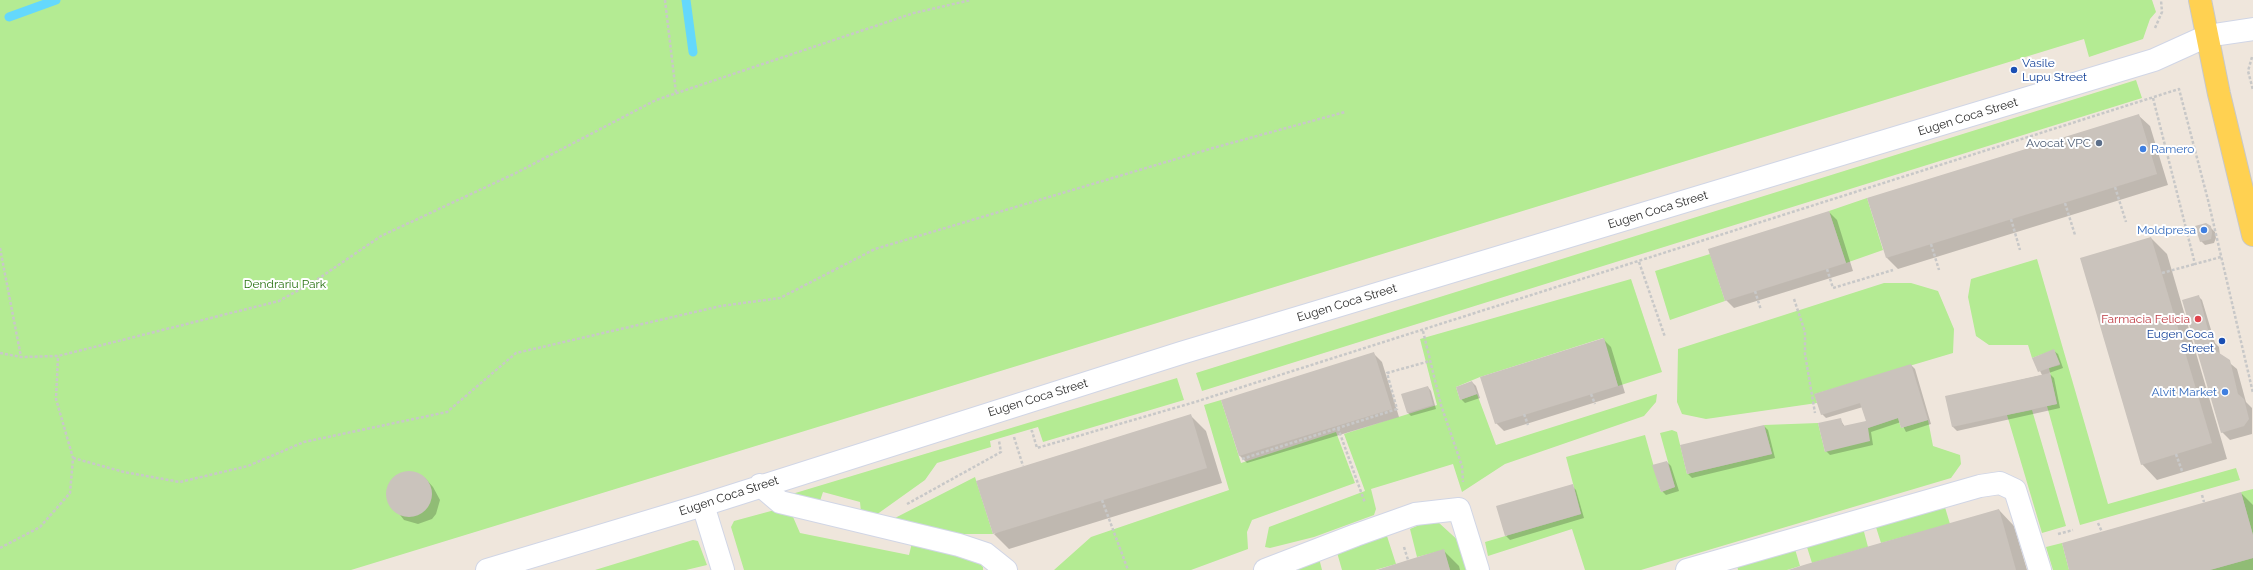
<!DOCTYPE html>
<html>
<head>
<meta charset="utf-8">
<style>
	body { margin:0 }
	canvas { display:block; background:#efe6dc }
</style>
</head>
<body>
<canvas width="2253" height="570"></canvas>
<script>
const c = document.querySelector('canvas').getContext('2d');
c.lineJoin = 'round';
function paint(path, color) { c.fillStyle = color; c.fill(path, 'evenodd'); }
function trace(path, color, width, dash) { c.strokeStyle = color; c.lineWidth = width; c.lineCap = dash ? 'butt' : 'round'; c.setLineDash(dash || []); c.stroke(path); }
function write(font, color, halo, rows, align = 'center') {
  c.font = font + ' Raleway,sans-serif'; c.lineWidth = 4; c.setLineDash([]); c.textBaseline = 'middle'; c.strokeStyle = halo; c.fillStyle = color; for (const [text, x, y, turn = 0] of rows) {
    c.save(); c.translate(x, y); c.rotate((+turn || 0) * Math.PI / 180); c.textAlign = isNaN(turn) ? turn : align; if (halo) c.strokeText(text, 0, 0); c.fillText(text, 0, 0); c.restore();
  }
}
const green = new Path2D(`
	M0 0H2152L2156 12 2150 19 2143 39 2089 57 2084 39 351 570H0Z
	M2136 80 2142 98 1202 391 1196 373Z
	M1867 198 1883 250 1846 263 1829 211Z
	M1710 254 1725 301 1670 320 1655 271Z
	M2037 259 2108 504 2236 468 2240 480 2080 525 2047 406 2057 404 2049 368 2060 365 2054 350 2032 358 2028 345H1989L1976 336 1968 297 1971 279Z
	M1631 279 1662 372 1618 386 1603 338 1480 377 1456 387 1460 400 1477 394 1496 445 1657 394 1656 402 1644 416 1505 464 1462 492 1453 464 1371 489 1376 509 1374 515 1314 537 1270 548 1265 547 1269 527 1365 491 1344 434 1437 405 1420 339Z
	M1884 283H1911L1938 291 1954 329 1953 353 1815 394 1817 403 1706 419 1682 414 1677 402 1678 349Z
	M1177 378 1184 400 1043 442 1038 427 990 441 991 447 937 463 925 480 876 515 861 512 860 502 823 492 820 501 792 494Z
	M1221 400 1241 463 1336 432 1355 483 1252 520 1247 532 1248 549 1191 570H1054L1091 537 1229 490 1204 405Z
	M2032 410 2066 526 2042 533 2007 415Z
	M1898 418 1901 428 1928 420 1933 446 1960 455 1961 464 1951 478 1641 570H1585L1572 529 1488 556 1485 542 1581 514 1566 457 1645 435 1661 492 1675 487 1660 433 1672 430 1677 432 1687 474 1772 454 1764 425 1818 423 1825 452 1868 428Z
	M975 477 993 534H957L893 519Z
	M2253 489V535L2241 492Z
	M1944 504 1950 524 1881 543 1875 524Z
	M790 510 800 533 909 555 913 539 972 555 983 567V570H744L731 527 734 521 771 511Z
	M1438 522 1462 544 1470 570H1450L1444 550 1417 557 1410 529 1424 523Z
	M1863 528 1868 547 1812 563 1806 544Z
	M1386 533 1396 564 1375 570H1342L1336 549Z
	M693 540 698 541 707 565 686 570H595Z
	M2062 543 2069 570H2053L2046 547Z
	M1795 549 1800 566 1787 570H1738L1737 565Z
	M1318 554 1322 570H1292Z
	M2253 558V570H2210Z`);
const shadow = new Path2D(`
	M2138 115 2150 126 2168 185 1898 269 1887 258 1869 199Z
	M1829 212 1837 220 1853 271 1734 308 1726 300Z
	M2210 227 2215 232 2216 238 2214 243 2205 245 2201 241Z
	M2151 238 2167 254 2227 459 2157 480 2142 464Z
	M2198 296 2202 300 2215 343 2219 347 2220 355 2237 369 2246 402 2252 408V434L2230 440 2222 432Z
	M1603 339 1611 347 1625 393 1504 431 1496 423Z
	M2054 351 2058 354 2063 368 2049 373 2054 378 2060 408 1957 431 1953 427 1946 397 2042 375 2034 359Z
	M1374 354 1382 362 1399 417 1247 463 1239 455Z
	M1911 365 1915 369 1931 424 1906 432 1901 422 1871 432 1873 445 1830 455 1826 451 1840 419 1845 427 1867 422 1863 407 1826 418 1822 414Z
	M1472 382 1476 386 1480 398 1465 403 1461 399Z
	M1428 387 1431 391 1436 409 1411 416 1407 412Z
	M1190 415 1206 431 1222 483 1009 549 994 534Z
	M1764 426 1768 430 1775 458 1692 478 1688 474Z
	M1667 462 1671 466 1679 491 1666 495 1662 491Z
	M412 472 425 478 433 487 440 500 436 514 432 519 418 524 404 520 388 499 389 485 398 475Z
	M1572 486 1576 490 1584 518 1510 540 1506 536Z
	M2241 493 2253 505V570H2070Z
	M1999 510 2014 526 2027 570H1791Z
	M1444 551 1459 566 1460 570H1379Z`);
const stream = new Path2D(`
	M686 0 693 52
	M9 17 56 0`);
const building = new Path2D(`
	M2139 114 2157 174 1886 258 1867 198Z
	M1829 211 1846 263 1725 301 1708 249Z
	M2206 223 2211 226 2212 233 2211 239 2200 242 2195 226Z
	M2151 237 2212 443 2141 465 2080 258Z
	M2199 295 2213 349 2230 360 2238 394 2244 399 2249 419 2244 426 2221 433 2182 300Z
	M1604 338 1618 386 1495 424 1480 377Z
	M2054 349 2060 364 2038 372 2032 358Z
	M1374 352 1392 409 1239 456 1221 400Z
	M1911 364 1928 420 1901 428 1898 418 1868 428 1870 441 1825 452 1818 423 1841 418 1843 426 1866 421 1860 403 1821 415 1814 394Z
	M2050 373 2057 404 1952 427 1945 396Z
	M1472 381 1477 394 1460 400 1456 387Z
	M1428 386 1433 405 1407 413 1401 394Z
	M1191 414 1207 468 993 534 976 481Z
	M1764 425 1772 454 1687 474 1680 445Z
	M1667 461 1675 487 1661 492 1652 465Z
	M386 494a23 23 0 1 1 46 0a23 23 0 1 1-46 0Z
	M1573 484 1581 514 1505 536 1496 506Z
	M2241 492 2253 535V558L2210 570H2069L2062 543Z
	M1999 509 2016 570H1788L1807 564Z
	M1444 549 1450 570H1377L1408 560Z`);
const path = new Path2D(`
	M665 0 676 93
	M2155 28 2162 12 2161 0
	M2252 57 2248 71 2253 90
	M2153 98 2195 264 2221 257
	M2115 187 2126 222
	M2065 203 2075 235
	M2011 219 2020 250
	M1931 244 1939 270
	M0 248 21 357
	M1639 262 1665 337
	M1827 269 1833 288 1893 270
	M2162 273 2195 264
	M1755 291 1761 310
	M1794 299 1805 332V354L1815 413
	M1423 331 1441 405 1462 466 1463 482
	M0 353 21 357 58 356 279 301 315 281 381 236 516 173 656 100 914 13 971 0
	M1591 394 1595 404
	M1524 414 1528 425
	M1338 428 1365 503
	M1031 432 1032 431 1037 448 1195 402 2179 89 2208 200 2253 393
	M1014 437 1023 466
	M2176 454 2182 471
	M73 458 124 472 180 482 248 466 304 442 447 412 516 353 721 306 780 298 875 249 1213 148 1345 112
	M1242 459 1397 409 1387 373 1430 361
	M2202 495 2204 502
	M1102 500 1128 570
	M907 504 1001 452 999 441
	M2098 523 2102 532
	M2058 534 2073 530
	M1404 547 1408 560
	M0 548 40 527 70 493 73 458 56 399 58 356`);
const minor = new Path2D(`
	M760 485 780 502 959 545 986 554 1006 570
	M703 505 723 570
	M487 570 703 505 1181 353 2154 60 2207 36 2253 29
	M1265 570 1356 535 1415 514 1459 509 1478 570
	M1687 570 1980 486 2000 483 2015 490 2040 570`);
const major = new Path2D(`
	M2200 0 2219 94 2253 235`);
const markers = [
	[2014,70,4,"#1a4fb4"],
	[2099,143,4,"#5c6f8a"],
	[2143,149,4,"#3f7fe0"],
	[2204,230,4,"#3f7fe0"],
	[2198,319,4,"#e0444e"],
	[2222,341,4,"#1a4fb4"],
	[2225,392,4,"#3f7fe0"]
];
const transitNames = [
	["Vasile",2022,63],
	["Lupu Street",2022,77],
	["Eugen Coca",2214,334,"right"],
	["Street",2214,348,"right"]
];
const streetNames = [
	["Eugen Coca Street",1968,117,-17],
	["Eugen Coca Street",1658,210,-17],
	["Eugen Coca Street",1347,303,-17],
	["Eugen Coca Street",1038,398,-17],
	["Eugen Coca Street",729,496,-18]
];
const serviceNames = [
	["Avocat VPC",2091,143]
];
const shopNames = [
	["Ramero",2151,149,"left"],
	["Moldpresa",2196,230],
	["Alvit Market",2217,392]
];
const parkNames = [
	["Dendrariu Park",285,284]
];
const healthNames = [
	["Farmacia Felicia",2190,319]
];
paint(green, '#b4eb93');
paint(shadow, '#0003');
trace(stream, '#64d8fc', 9);
paint(building, '#cac3bc');
trace(minor, '#d1d6e6', 24);
trace(major, '#c8c8c8', 24);
trace(path, '#c8c8c8', 2.5, [3, 2]);
trace(minor, '#fff', 22);
trace(major, '#ffd151', 22);
for (const [x, y, r, color] of markers) { const dot = new Path2D(); dot.arc(x, y, r, 0, 2 * Math.PI); c.fillStyle = color; c.fill(dot); trace(dot, '#fff', 1.5); }
write('12px', '#164399', '#fff', transitNames, 'left');
write('12px', '#2c2c2c', '#fff', streetNames);
write('12px', '#4e5e75', '#fff', serviceNames, 'right');
write('12px', '#366cbe', '#fff', shopNames, 'right');
write('12px', '#297212', '#fff', parkNames);
write('12px', '#be3a42', '#fff', healthNames, 'right');
</script>
</body>
</html>
